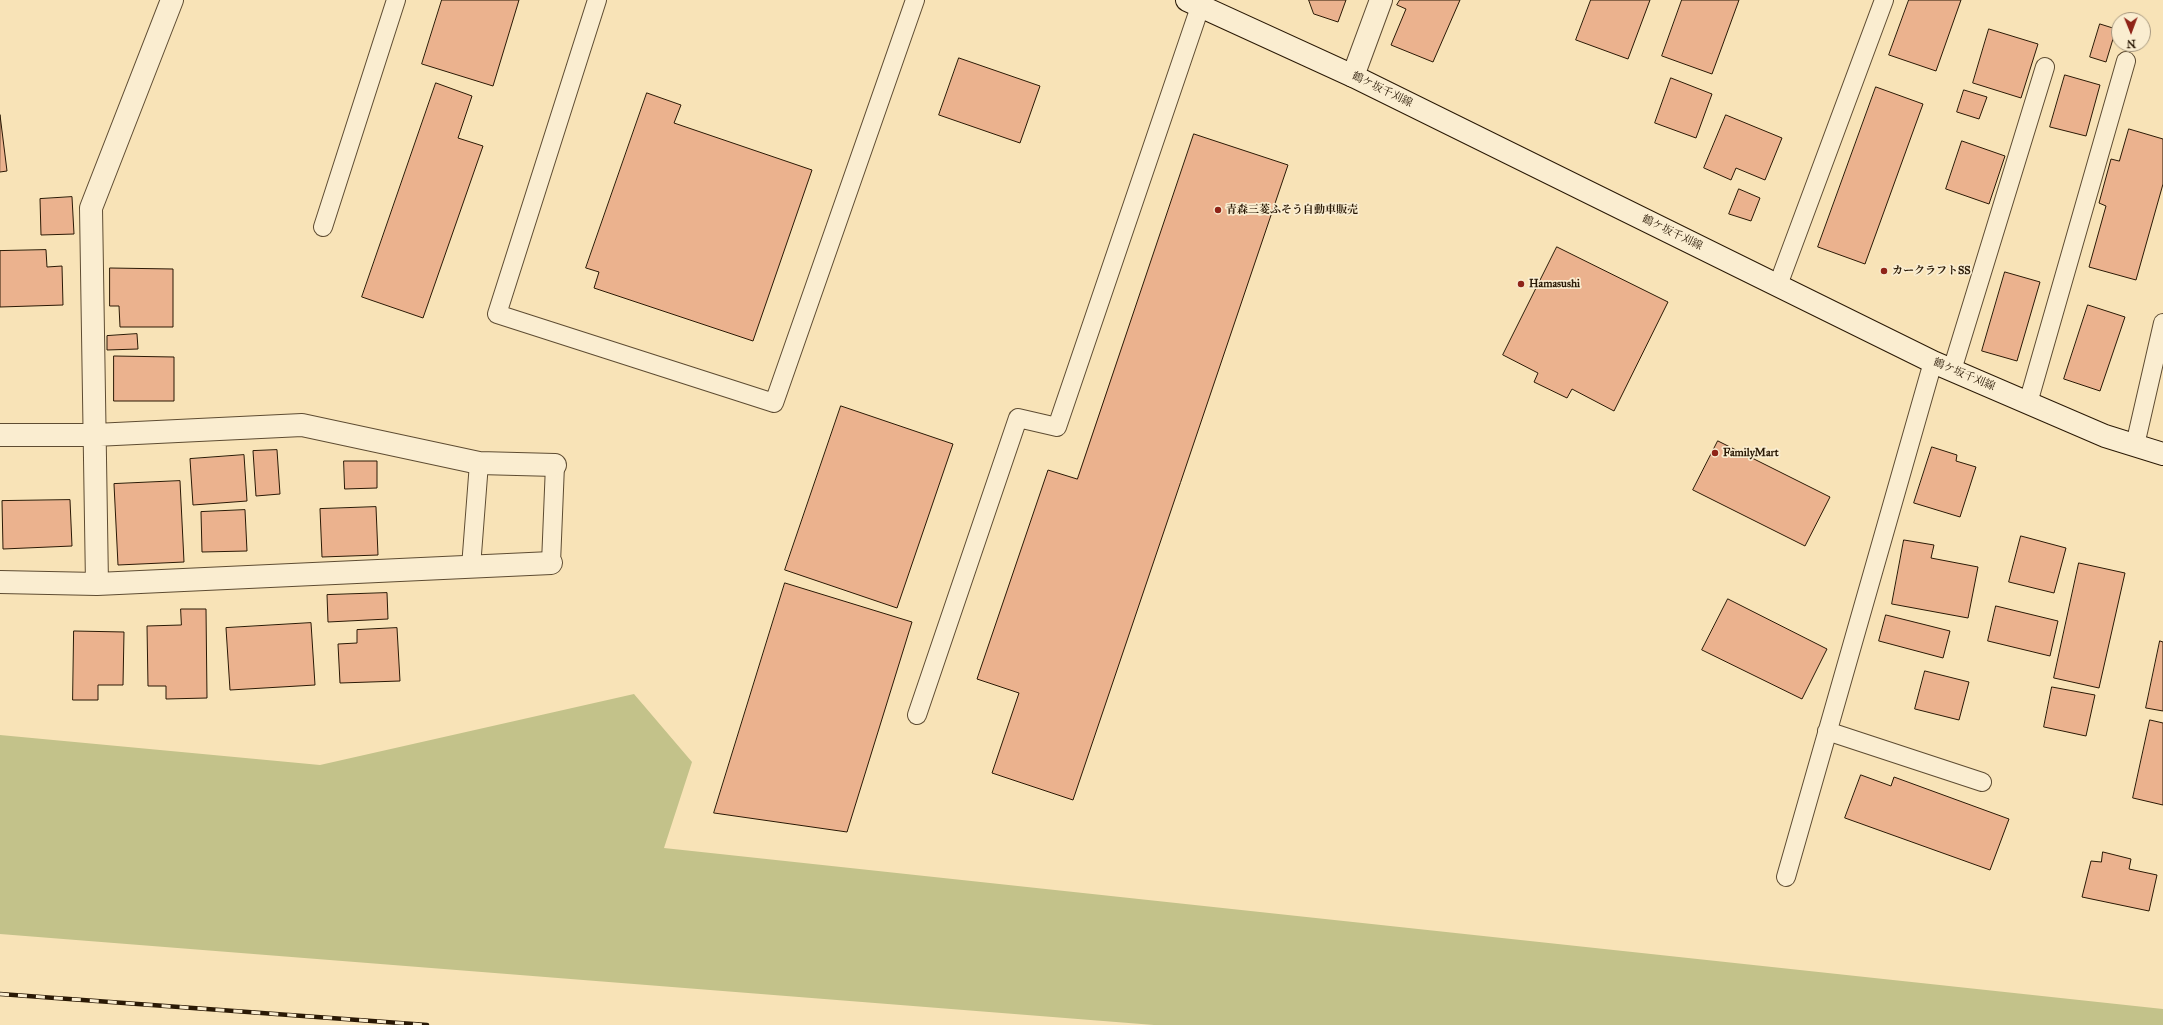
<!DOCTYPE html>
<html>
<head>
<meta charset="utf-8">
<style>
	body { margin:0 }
	#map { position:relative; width:2163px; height:1025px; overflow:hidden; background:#f8e3b7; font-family:"IM FELL Great Primer",serif }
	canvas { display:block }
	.north { position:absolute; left:2111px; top:12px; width:40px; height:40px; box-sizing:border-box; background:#faedd0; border:1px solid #a7987f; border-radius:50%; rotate:179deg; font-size:11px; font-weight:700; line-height:16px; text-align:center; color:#2a1905 }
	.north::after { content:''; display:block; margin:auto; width:14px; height:18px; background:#8f2418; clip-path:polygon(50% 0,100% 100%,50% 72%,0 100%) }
</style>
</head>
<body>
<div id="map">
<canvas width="2163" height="1025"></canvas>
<div class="north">N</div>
</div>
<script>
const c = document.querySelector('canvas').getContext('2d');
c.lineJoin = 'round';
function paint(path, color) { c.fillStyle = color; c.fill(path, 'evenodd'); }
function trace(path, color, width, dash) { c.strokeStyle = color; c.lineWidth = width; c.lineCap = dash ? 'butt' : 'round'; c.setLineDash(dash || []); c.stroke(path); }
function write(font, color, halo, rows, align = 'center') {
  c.font = font + ' "IM FELL Great Primer","Noto Serif JP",serif'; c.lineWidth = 3.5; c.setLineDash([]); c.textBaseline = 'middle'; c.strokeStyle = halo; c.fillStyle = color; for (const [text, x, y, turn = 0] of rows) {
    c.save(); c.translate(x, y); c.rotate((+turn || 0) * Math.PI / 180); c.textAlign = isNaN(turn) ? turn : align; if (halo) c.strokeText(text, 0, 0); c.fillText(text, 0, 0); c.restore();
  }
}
const green = new Path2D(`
	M634 694 692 762 664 848 2163 1009V1025H1154L0 934V735L320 765Z`);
const building = new Path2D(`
	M442 0H519L493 86 422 64Z
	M1309 0H1346L1338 22 1314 14Z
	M1400 0H1460L1433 62 1391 45 1406 9 1397 5Z
	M1591 0H1650L1628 59 1576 40Z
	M1682 0H1739L1712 74 1662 56Z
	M1909 0H1961L1936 71 1889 55Z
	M2100 24 2116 29 2106 62 2090 57Z
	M1989 29 2038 44 2021 98 1973 83Z
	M959 58 1040 86 1020 143 939 115Z
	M2065 75 2100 85 2086 136 2050 127Z
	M1671 78 1712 94 1696 138 1655 123Z
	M436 83 472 96 458 138 483 146 423 318 362 297Z
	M1876 87 1923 104 1865 264 1818 247Z
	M1964 90 1987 97 1979 119 1957 112Z
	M647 93 681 105 674 123 812 170 753 341 594 288 599 272 586 268Z
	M0 115 7 171 0 172Z
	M1726 115 1782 138 1765 180 1736 168 1731 180 1704 168Z
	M2129 129 2163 139V184L2136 280 2089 267 2106 206 2099 203 2111 159 2119 161Z
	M1194 134 1288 165 1073 800 992 773 1019 693 977 679 1048 470 1077 479Z
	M1962 141 2005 156 1989 204 1946 189Z
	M1739 189 1760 198 1751 221 1729 214Z
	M72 197 74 234 41 235 40 199Z
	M1557 247 1668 302 1614 411 1572 389 1567 398 1534 382 1538 373 1503 355Z
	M46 250 47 267 62 266 63 305 0 307V251Z
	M110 268 173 269V327H120L119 306H110Z
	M2005 272 2040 282 2017 361 1982 351Z
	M2088 305 2125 317 2100 391 2064 379Z
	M137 334 138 349 107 350V336Z
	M114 356 174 357V401H114Z
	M841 406 953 444 897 608 785 570Z
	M1718 441 1830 497 1805 546 1693 490Z
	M1932 447 1957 455 1956 461 1976 467 1960 517 1914 503Z
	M277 450 280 494 256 496 253 451Z
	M244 455 247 501 193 505 190 459Z
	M344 461H377V488L345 489Z
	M180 481 184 562 118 565 114 484Z
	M70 500 72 546 3 549 2 501Z
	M376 507 378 555 322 557 320 509Z
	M245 510 247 551 202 552 201 512Z
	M2021 536 2066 548 2054 593 2009 582Z
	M1904 540 1934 545 1931 558 1978 567 1968 618 1892 604Z
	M2079 563 2125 573 2099 688 2054 678Z
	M785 583 912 622 847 832 714 813Z
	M387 593 388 619 328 622 327 595Z
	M1728 599 1827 649 1802 699 1702 650Z
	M1996 606 2058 621 2050 656 1988 641Z
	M181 609H206L207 698 166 699V686H148L147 626 181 625Z
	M1886 615 1950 631 1943 658 1879 641Z
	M311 623 315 685 230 690 226 628Z
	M397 628 400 681 340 683 338 644 357 643V630Z
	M74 631 124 632 123 685H98V700H73Z
	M2160 641 2163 642V711L2146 708Z
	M1925 671 1969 682 1959 720 1915 709Z
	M2052 687 2095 695 2086 736 2044 727Z
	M2150 720 2163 723V805L2133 798Z
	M1861 775 1891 786 1894 777 2009 819 1990 870 1845 818Z
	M2103 852 2131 859 2129 869 2157 875 2149 911 2082 897 2091 861 2101 862Z`);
const lane = new Path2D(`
	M597 0 497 314 774 403 915 0
	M323 227 396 0
	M1778 285 1884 0
	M1952 370 2045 67
	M2028 403 2126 61
	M2135 445 2163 323
	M551 563 555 465
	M471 567 479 463
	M917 715 1018 418 1057 427 1200 7
	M1827 731 1982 782
	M1786 877 1933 362`);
const street = new Path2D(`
	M1353 76 1381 0
	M0 435H95L302 425 479 463 555 465
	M0 582 97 584 551 563
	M97 584 91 208 172 0`);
const secondary = new Path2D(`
	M1187 0 1353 76 1933 362 2105 436 2163 454`);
const rail = new Path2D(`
	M0 994 427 1025`);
const markers = [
	[1218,210,4,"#8f2418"],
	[1884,271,4,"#8f2418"],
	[1521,284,4,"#8f2418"],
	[1715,453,4,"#8f2418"]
];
const streetNames = [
	["鶴ケ坂千刈線",1382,90,26],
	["鶴ケ坂千刈線",1672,233,26],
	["鶴ケ坂千刈線",1964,375,23]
];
const poiNames = [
	["青森三菱ふそう自動車販売",1226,210],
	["カークラフトSS",1892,271],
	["Hamasushi",1529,284],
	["FamilyMart",1723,453]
];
paint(green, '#c3c28a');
paint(building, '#ebb28e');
trace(building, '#2a1905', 1);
trace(lane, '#5e4c32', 20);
trace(street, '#5e4c32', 24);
trace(secondary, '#2a1905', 24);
trace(lane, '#faedd0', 18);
trace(street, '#faedd0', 22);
trace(secondary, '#faedd0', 22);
trace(rail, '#2a1905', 4.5);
trace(rail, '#faedd0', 3, [9]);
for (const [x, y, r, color] of markers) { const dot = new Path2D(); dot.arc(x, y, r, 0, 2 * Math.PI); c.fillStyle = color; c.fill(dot); trace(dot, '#faedd0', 1.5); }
write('11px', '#2a1905', '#faedd0', streetNames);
write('bold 11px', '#2a1905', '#faedd0', poiNames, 'left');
</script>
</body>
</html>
